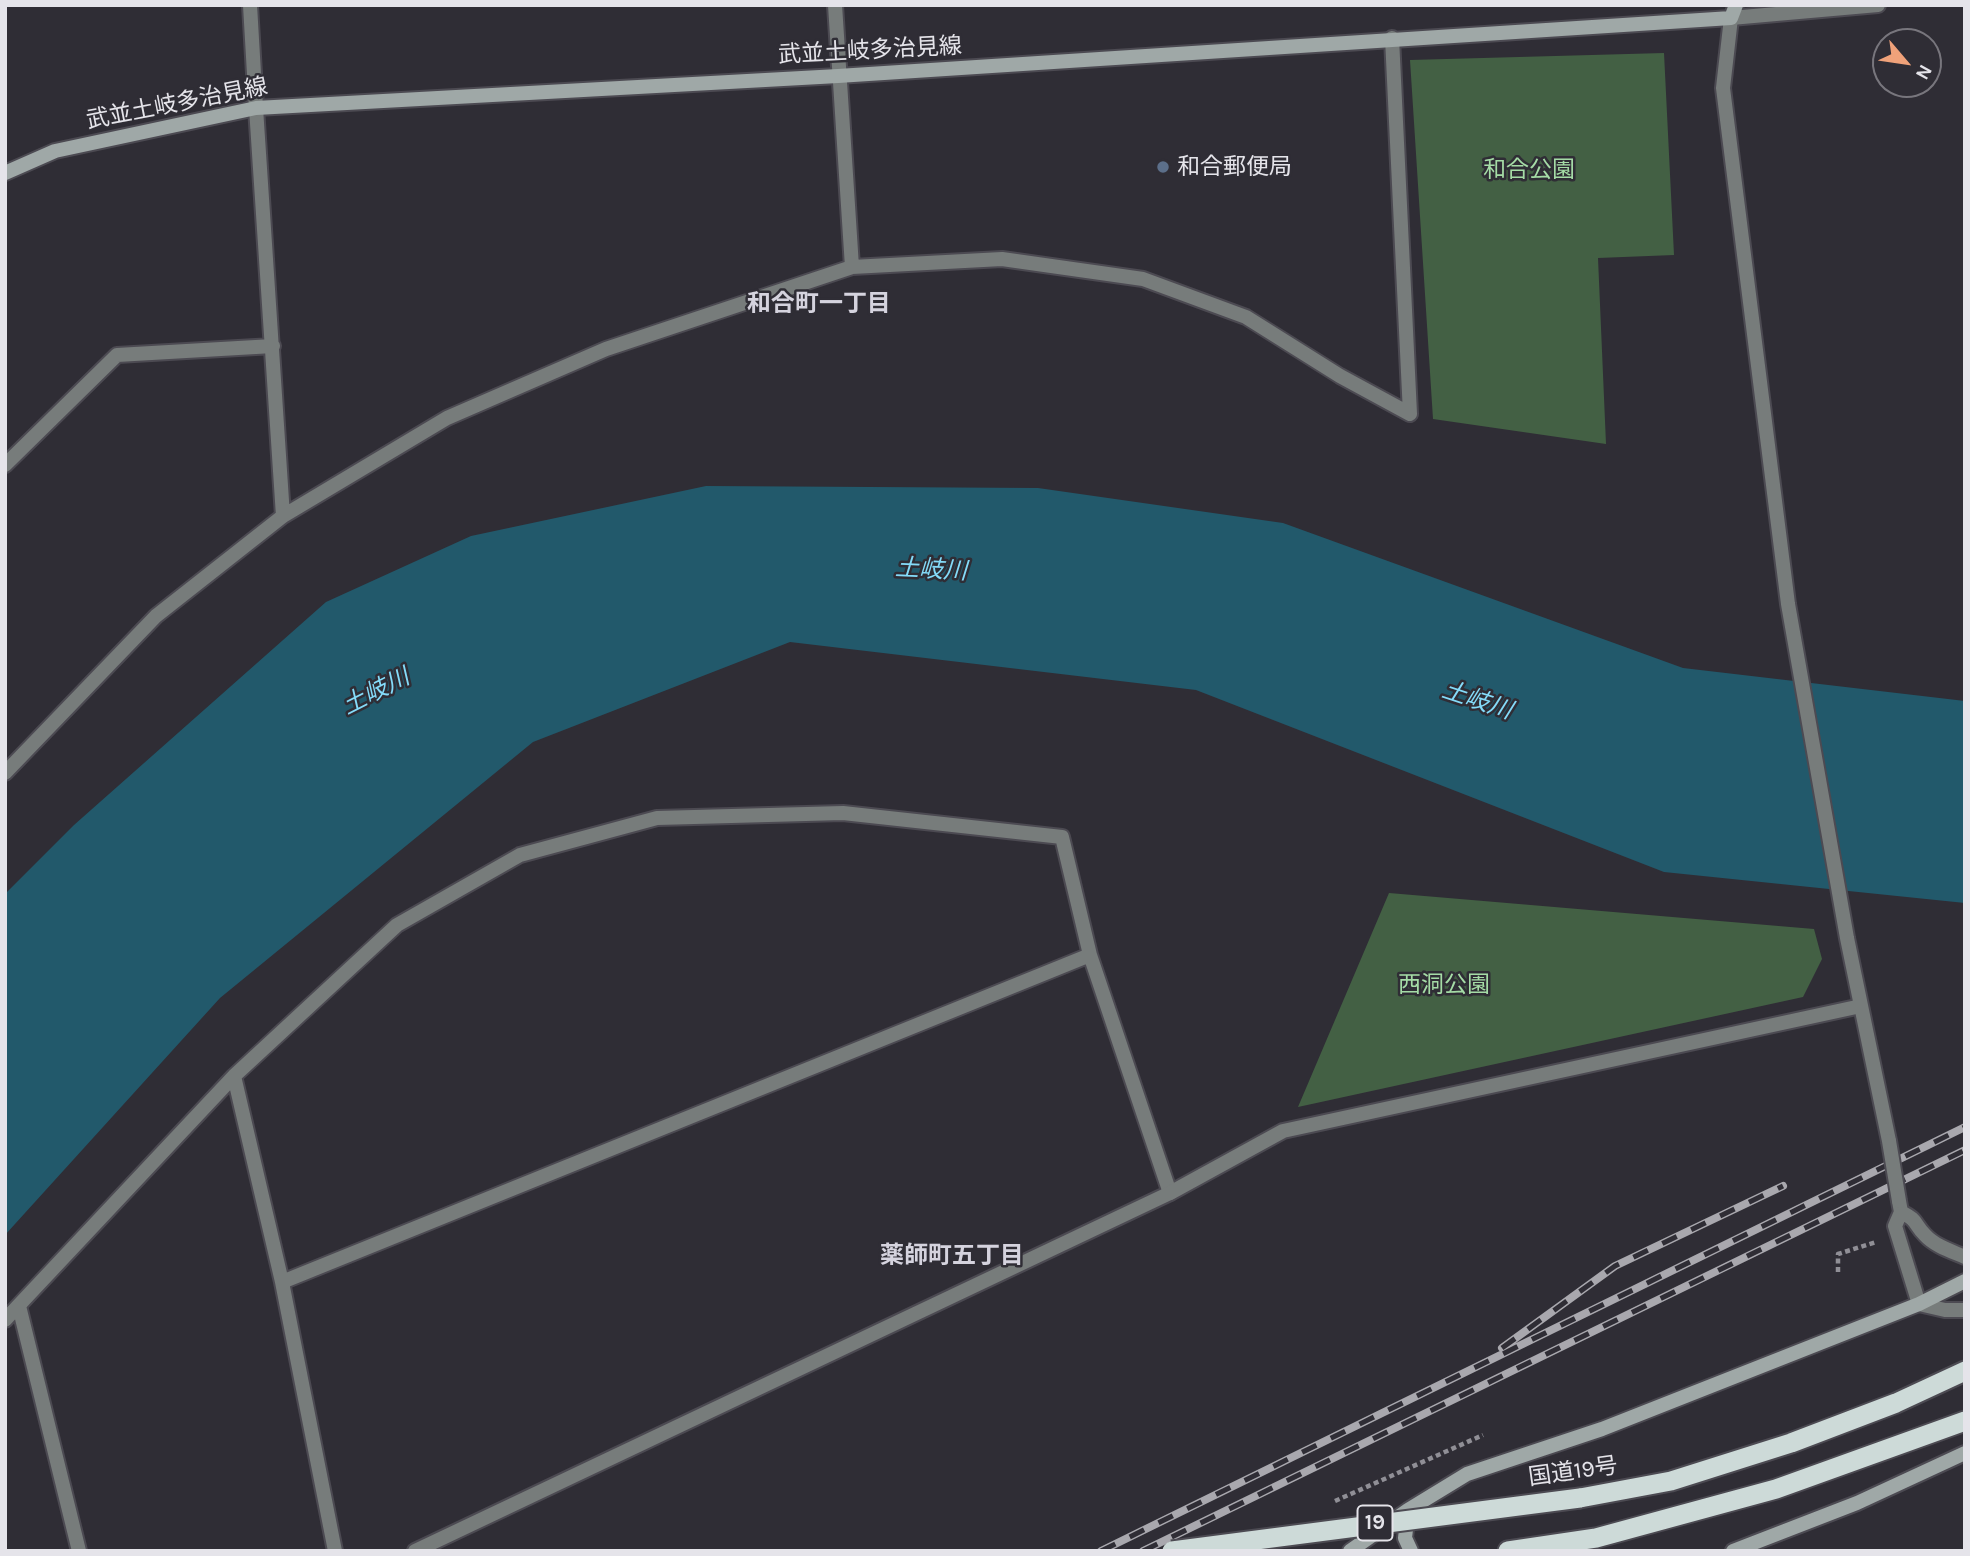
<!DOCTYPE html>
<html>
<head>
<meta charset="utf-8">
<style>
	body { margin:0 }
	#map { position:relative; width:1970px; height:1556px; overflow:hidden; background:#2f2d35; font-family:Karla,sans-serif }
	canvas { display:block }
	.frame { position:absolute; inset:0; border:7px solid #e5e4ea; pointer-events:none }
	.north { position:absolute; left:1872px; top:28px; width:70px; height:70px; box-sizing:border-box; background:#2f2d35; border:2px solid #78767d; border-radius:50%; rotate:119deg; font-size:19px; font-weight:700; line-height:28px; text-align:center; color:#e5e4ea }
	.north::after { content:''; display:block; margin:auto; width:24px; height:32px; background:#f0a27a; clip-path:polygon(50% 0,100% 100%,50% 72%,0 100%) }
</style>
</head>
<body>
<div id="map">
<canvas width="1970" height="1556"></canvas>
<div class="frame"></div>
<div class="north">N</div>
</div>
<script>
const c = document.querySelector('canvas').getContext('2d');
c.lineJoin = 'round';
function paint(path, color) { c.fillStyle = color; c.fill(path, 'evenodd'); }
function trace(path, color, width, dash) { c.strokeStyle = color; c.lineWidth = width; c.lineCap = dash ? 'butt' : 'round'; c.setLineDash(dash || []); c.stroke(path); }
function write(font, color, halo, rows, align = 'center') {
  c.font = font + ' Karla,"Noto Sans JP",sans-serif'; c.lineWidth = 5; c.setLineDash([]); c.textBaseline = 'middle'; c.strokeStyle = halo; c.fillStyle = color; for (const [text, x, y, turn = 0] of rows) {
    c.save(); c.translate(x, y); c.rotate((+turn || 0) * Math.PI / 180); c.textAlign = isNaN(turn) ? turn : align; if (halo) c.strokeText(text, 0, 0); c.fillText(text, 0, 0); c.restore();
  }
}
const green = new Path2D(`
	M1664 53 1674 255 1598 258 1606 444 1433 419 1410 60Z
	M1389 893 1814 929 1822 959 1803 997 1298 1107Z`);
const water = new Path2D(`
	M706 486 1038 488 1283 523 1683 668 1965 701V903L1664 872 1196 690 790 642 533 742 220 998 5 1235V894L74 825 326 602 471 536Z`);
const path = new Path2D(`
	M1838 1272V1254L1876 1242
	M1335 1501 1483 1435`);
const minor = new Path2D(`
	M835 5 852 267
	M1731 18 1878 5
	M256 108 283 516
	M5 465 117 355 273 346
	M5 773 156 616 283 516 447 418 606 349 852 267 1002 259 1143 279 1246 317 1340 376 1410 414 1392 38
	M234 1076 282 1282 335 1551
	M282 1282 1090 955
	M19 1306 79 1551
	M5 1320 234 1076 397 925 520 855 657 818 843 813 1062 837 1090 955 1170 1193`);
const tertiary = new Path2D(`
	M250 5 256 108
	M1731 18 1723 88 1788 604 1847 938 1889 1141
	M1899 1201 1901 1212 1895 1226 1919 1304 1945 1310H1965
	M1901 1212C1918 1220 1914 1224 1925 1235 1935 1246 1951 1251 1965 1257
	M415 1551 1170 1193 1283 1131 1861 1006`);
const secondary = new Path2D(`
	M5 173 55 151 256 108 838 76 1731 18 1736 5
	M1408 1512 1405 1538 1411 1551
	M1350 1551 1408 1510 1467 1474 1602 1429 1919 1304 1965 1281
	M1733 1551 1857 1503 1965 1453`);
const trunk = new Path2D(`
	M1580 1498 1671 1481 1791 1443 1896 1403 1965 1371
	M1508 1551 1596 1538 1776 1489 1965 1421`);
const rail = new Path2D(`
	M1502 1348 1615 1266 1783 1186
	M1101 1551 1965 1127
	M1143 1551 1965 1150`);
const tertiaryBridge = new Path2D(`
	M1889 1141 1899 1201`);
const trunkBridge = new Path2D(`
	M1172 1551 1580 1498`);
const markers = [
	[1163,167,7,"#5c6f8a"]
];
const shields = [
	[1375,1523,35]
];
const shieldNames = [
	["19",1375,1523]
];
const streetNames = [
	["武並土岐多治見線",870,51,-3],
	["武並土岐多治見線",177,104,-11],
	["国道19号",1573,1472,-8]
];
const poiNames = [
	["和合郵便局",1177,167]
];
const parkNames = [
	["和合公園",1529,170],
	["西洞公園",1444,985]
];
const neighbourhoodNames = [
	["和合町一丁目",819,304],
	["薬師町五丁目",952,1256]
];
const waterNames = [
	["土岐川",931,570,3],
	["土岐川",376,692,-27],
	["土岐川",1477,701,18]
];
paint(green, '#436044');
paint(water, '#22596b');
trace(minor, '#4c4a52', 18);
trace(tertiary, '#4c4a52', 18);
trace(secondary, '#4c4a52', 18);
trace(trunk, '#4c4a52', 23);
trace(path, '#908f96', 4.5, [5, 3.5]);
trace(minor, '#777c7b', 14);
trace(tertiary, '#777c7b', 14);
trace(secondary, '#9fa8a7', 14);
trace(trunk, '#cddad8', 19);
trace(rail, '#a9a8ae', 8);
trace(rail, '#2f2d35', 5, [16]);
trace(tertiaryBridge, '#4c4a52', 18, []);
trace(trunkBridge, '#4c4a52', 23, []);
trace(tertiaryBridge, '#777c7b', 14);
trace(trunkBridge, '#cddad8', 19);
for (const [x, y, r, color] of markers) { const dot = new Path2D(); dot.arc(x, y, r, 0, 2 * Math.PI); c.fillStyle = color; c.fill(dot); trace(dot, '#2f2d35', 2.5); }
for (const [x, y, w] of shields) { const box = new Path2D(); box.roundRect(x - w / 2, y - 17.5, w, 35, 5); c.fillStyle = '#2f2d35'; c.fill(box); trace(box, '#e5e4ea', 2); }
write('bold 21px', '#e5e4ea', null, shieldNames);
write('23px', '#e5e4ea', '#2f2d35', streetNames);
write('23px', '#e5e4ea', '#2f2d35', poiNames, 'left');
write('23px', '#a5dca6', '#2f2d35', parkNames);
write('bold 24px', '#d5d3de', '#2f2d35', neighbourhoodNames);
write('italic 24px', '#84dbf9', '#2f2d35', waterNames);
</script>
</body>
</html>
